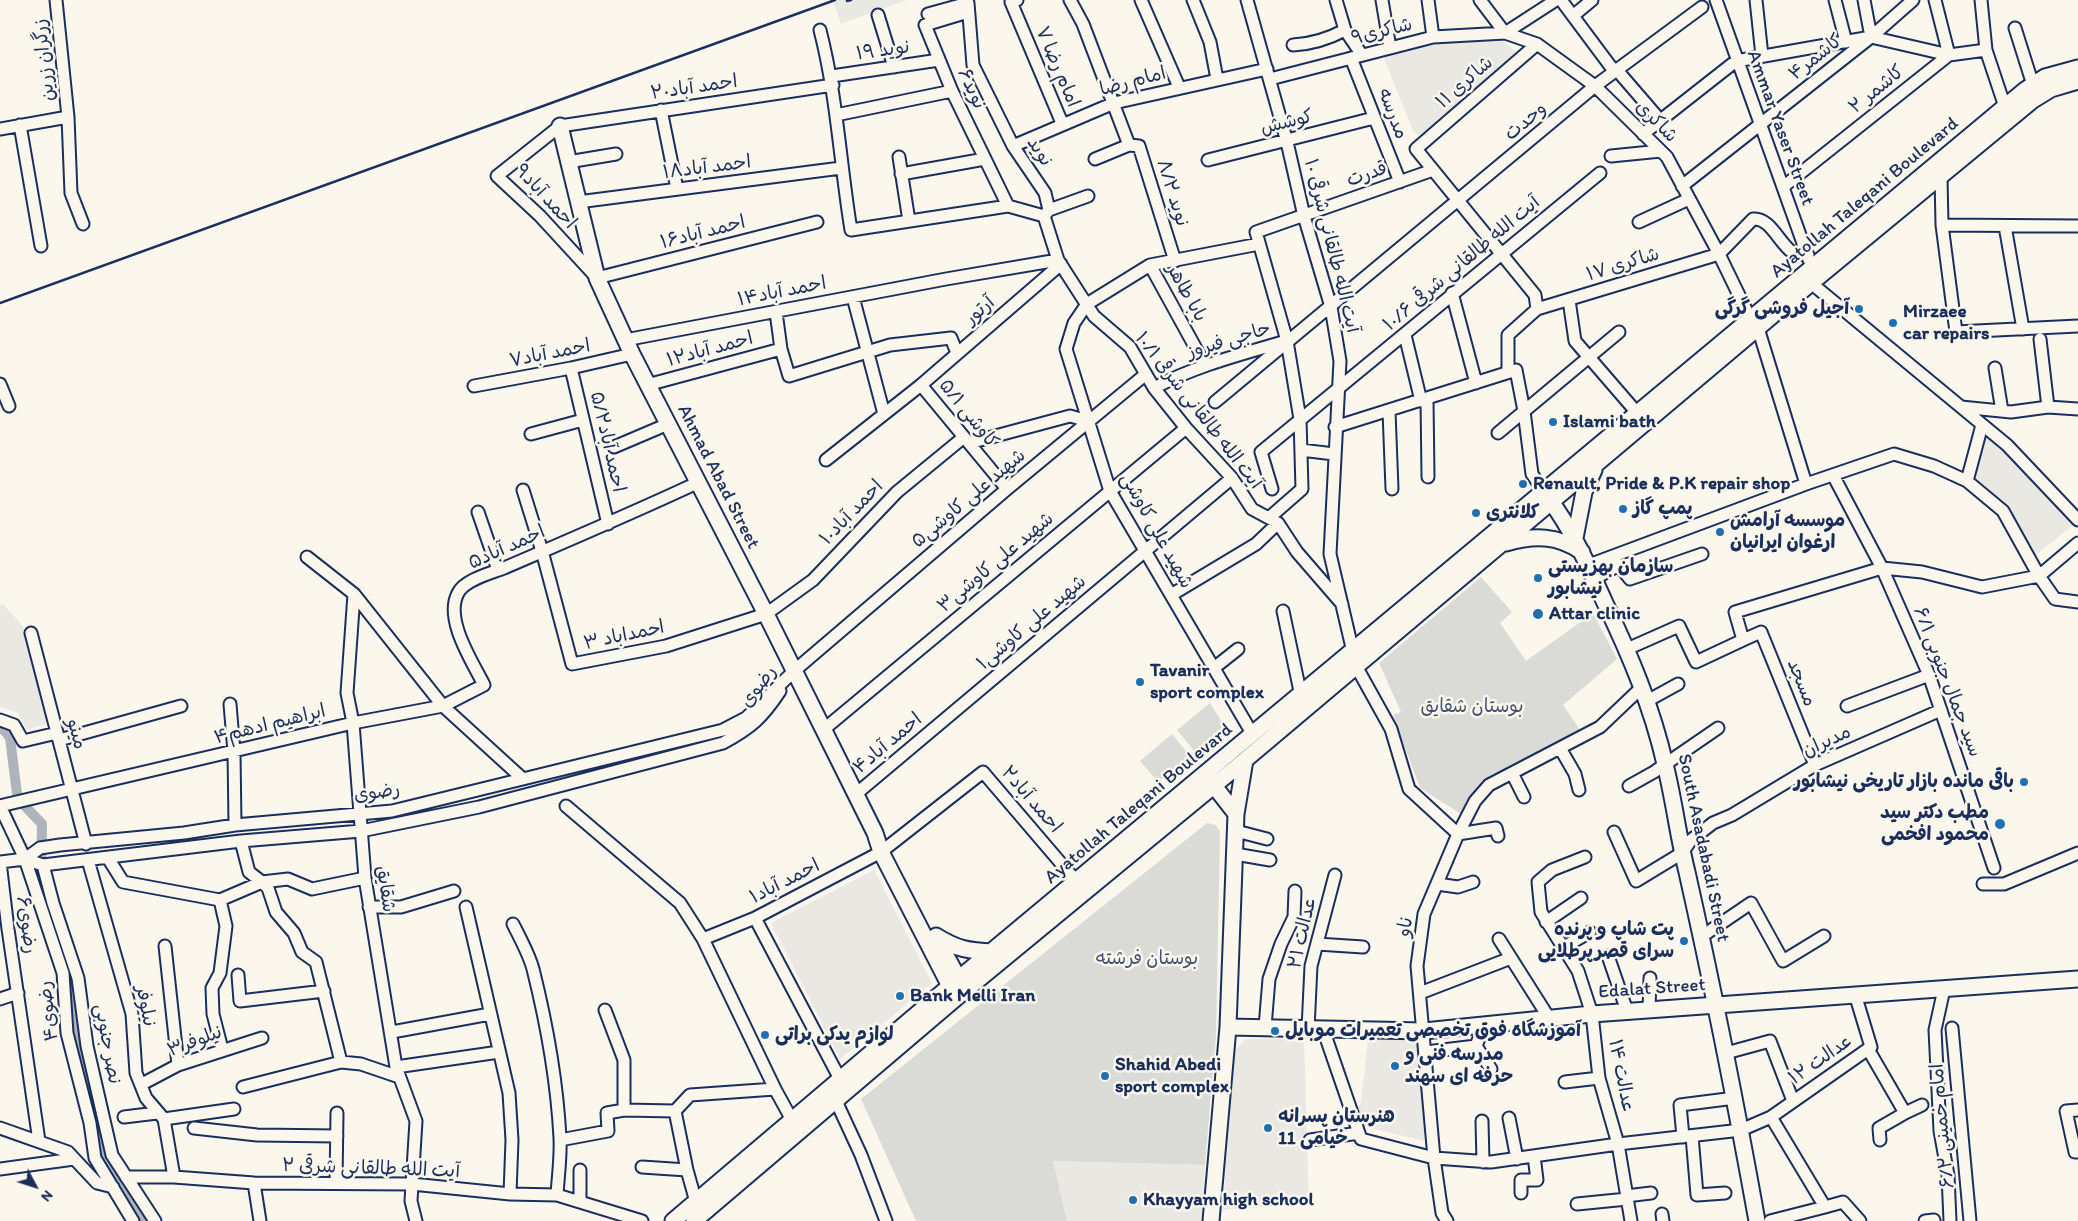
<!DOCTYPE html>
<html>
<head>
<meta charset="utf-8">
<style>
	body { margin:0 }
	#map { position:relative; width:2078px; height:1221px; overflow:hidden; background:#fbf7ec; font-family:Itim,sans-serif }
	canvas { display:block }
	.north { position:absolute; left:10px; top:1161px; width:50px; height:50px; -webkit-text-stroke:4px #fbf7ec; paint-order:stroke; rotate:130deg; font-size:14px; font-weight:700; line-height:20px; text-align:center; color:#1b2f5e }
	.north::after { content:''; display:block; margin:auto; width:18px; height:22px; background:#1b2f5e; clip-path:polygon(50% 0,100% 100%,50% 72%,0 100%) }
</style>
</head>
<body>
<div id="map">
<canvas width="2078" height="1221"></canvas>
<div class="north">N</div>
</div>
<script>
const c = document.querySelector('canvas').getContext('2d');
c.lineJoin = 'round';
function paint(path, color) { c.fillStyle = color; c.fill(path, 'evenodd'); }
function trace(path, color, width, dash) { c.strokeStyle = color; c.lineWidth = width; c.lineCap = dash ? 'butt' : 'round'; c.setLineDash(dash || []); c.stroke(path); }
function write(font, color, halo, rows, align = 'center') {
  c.font = font + ' Itim,"Playpen Sans Arabic",sans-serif'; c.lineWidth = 5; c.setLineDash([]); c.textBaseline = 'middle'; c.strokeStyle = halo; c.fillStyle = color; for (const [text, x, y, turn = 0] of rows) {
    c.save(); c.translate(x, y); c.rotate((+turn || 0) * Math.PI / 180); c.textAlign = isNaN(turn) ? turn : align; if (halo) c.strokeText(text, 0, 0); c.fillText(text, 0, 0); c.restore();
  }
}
const built = new Path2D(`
	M833 0H906L841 24Z
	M1503 41 1516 52 1421 135 1414 133 1384 59 1386 53 1429 42Z
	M1985 431 2077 522 2033 557 2003 504 1986 486 1972 477Z
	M3 604 28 632 52 722 27 730 18 713 0 707V605Z
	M874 870 932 983 840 1059 771 923Z
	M1304 1038 1309 1204 1223 1210 1233 1052 1246 1039Z
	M1368 1039H1422L1427 1092 1424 1141 1367 1127 1359 1121 1356 1109 1361 1103Z
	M1053 1161 1205 1165 1202 1221H1067Z`);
const green = new Path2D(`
	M1481 577 1512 612 1500 623 1526 661 1593 613 1617 659 1563 705 1581 731 1483 783 1469 796 1461 814 1420 788 1393 715 1401 712 1379 663Z
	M1210 703 1225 727 1195 752 1177 730Z
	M1172 734 1190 756 1158 782 1140 761Z
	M1207 823 1216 825 1220 832 1216 1035 1205 1165 1053 1161 1067 1221H916L861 1099Z`);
const canal = new Path2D(`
	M0 728 5 731 10 738 17 794
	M24 805 42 824 41 874 47 909
	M66 968 102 1154 144 1221`);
const minor = new Path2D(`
	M56 0 68 117 71 193 83 224
	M1017 0 1011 2 1062 123
	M1070 0 1083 24 1129 145
	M1141 0 1179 87
	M1193 0 1210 42 1217 79
	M1247 0 1287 142 1304 216 1331 307 1340 361 1330 554 1353 652
	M1336 0 1345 30 1362 55
	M1382 0 1390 48
	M1428 0 1433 37
	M1480 0 1505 33 1537 44 1595 86 1667 157 1719 254 1751 320
	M1561 0 1614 71
	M1716 0 1809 260
	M1756 0 1762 56
	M1835 0 1846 42
	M1864 0 1871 37
	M1981 0 1986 50 2005 107
	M968 12 925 25 952 91 1008 206
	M928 14 968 3 973 65 1013 146 1045 193 1049 210 1044 216 1058 260 1094 316 1130 347 1154 388 1186 428 1232 478 1252 509 1278 523 1297 552 1342 604
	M878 15 894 67
	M1574 15 1592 0
	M2015 28 2033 85
	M820 30C837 96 840 163 851 230L1008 206 1044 216
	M1293 45C1313 44 1328 39 1345 30
	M1351 58 1400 182
	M1616 69 1660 120
	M832 76 939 60
	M1270 79 1433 37 1505 33 1556 0
	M661 110 677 189
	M836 115 952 91
	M20 125 41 246
	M0 129 68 117
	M1643 134 1736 61 1871 37 1949 55 1986 50
	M1013 146 1114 103 1267 69
	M1611 156 1661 151
	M899 157 909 221
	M1095 159 1129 145 1139 146 1175 261
	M1208 160 1374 118
	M568 162 616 154
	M901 174 985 159
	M1941 177 1942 225 1956 332 2078 326
	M1682 186 1871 37 1913 0
	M1783 187 1949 55 1935 0
	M578 202 841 168
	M1049 210 1088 196
	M817 222 597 278 540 216 497 176 560 126 833 85
	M1639 222 1689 199
	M1942 225 2078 226
	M2005 226 2023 329
	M1150 265 1205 365
	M1811 283 2007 445 2078 520
	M1452 293 1476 383
	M853 297 884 414
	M1569 300 1575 341 1638 414
	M1537 309 1719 254 1753 219C1770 217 1779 243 1792 252 1797 254 1802 254 1808 255
	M776 312 781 349 789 376 890 345 951 338 957 353
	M1758 328 1806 484
	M1405 335 1421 401
	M2040 339 2048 407
	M625 340 946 279 1058 260
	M571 368 608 524
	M1995 368 2002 411
	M1508 371V335L1537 309 1535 295 1416 149 1537 44
	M0 384 9 406
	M647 385 781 349
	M921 385 1007 489
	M474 386 571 368 632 354
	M1154 388C1195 366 1239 355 1283 342
	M1427 399 1428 477
	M1215 402 1595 86 1702 7
	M1961 407 2011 412 2048 407 2078 409
	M1389 411 1392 489
	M1335 427 1516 370 1524 411 1532 474 1545 493
	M1498 433 1619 332
	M531 434 583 420
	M969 443 1070 416 1088 421
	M614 447 668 424
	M1301 450 1334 454
	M826 460 921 385 1061 264
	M1833 475 1882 568 1929 675 1994 868
	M1967 481 1982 425
	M1272 489 1261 452 1600 173
	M523 490 542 551 572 664 666 646 766 614 813 580 897 492 964 437
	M478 512 498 570
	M1270 517 1302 489 1300 419 1287 341 1256 232 1433 170
	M307 557 354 594 443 706 484 685C472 661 444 619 458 593 464 580 491 573 504 568 569 540 635 512 699 482
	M1589 565 1806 484 1894 454 1934 466 1967 481 2003 511 2039 576 2055 599 2078 602
	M1594 579 1619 565 1630 579 1702 554
	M354 594 347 693 353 723 365 878 396 1067 416 1121 411 1201 416 1221
	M1171 595 1256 544 1278 523
	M1283 611 1301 696
	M31 633 86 844
	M1743 640 1761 632 1815 765
	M1627 649 1679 626 1696 662 1743 640 1735 612 1882 568 1922 572 1982 587 2039 576 2078 543
	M1356 666 1391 729 1409 789 1458 834
	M1214 668 1238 649
	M1647 701 1678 684
	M230 704 234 752 235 825
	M1847 706 1929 675
	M0 720 14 725 23 741 57 733
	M823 730 1186 428
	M1253 735 1110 491 1066 349 1074 323 1087 304 1150 265 1259 244
	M59 740 181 706
	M1560 748 1575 774 1579 790
	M1512 773 1524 797
	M1629 786 1654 772 1718 728
	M856 794 1232 478
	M0 806 353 723 443 706 523 779
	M0 806 25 859 63 973 67 1033 90 1123 95 1158 133 1221
	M566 806 680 903 703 939 775 1089 792 1120
	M1236 831 1267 839
	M1614 832 1636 881 1682 853 1691 840 1713 823 1732 815 1815 765 1941 710
	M1458 834 1496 828 1498 836
	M241 841 249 872 262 882 288 879 312 889 365 878
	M1235 854 1270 860
	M1585 857 1552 870 1538 882 1541 912 1578 971 1592 1014 1599 1078 1618 1144 1631 1221
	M108 858 123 882 220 900 262 882 268 888 276 912 294 933 302 952 316 962 341 1062 361 1064 399 1077
	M25 859 40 848 60 845 184 833 235 825 392 811 723 730 746 718 794 671 1007 489 1146 374
	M88 860 132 1014 136 1073 146 1098 164 1119 174 1177
	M0 862 25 859 43 865 241 841 361 831 479 807 723 743C752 727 762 718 780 691
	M0 862 8 929 39 1141
	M43 865 53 903 78 978 87 1046 112 1155 155 1221
	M1437 884 1458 887 1473 882
	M1983 884H2004L2078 853
	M220 900 226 926 220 973 212 988 213 1014 222 1049
	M369 907H401L454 891
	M466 907 509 1093 512 1140 510 1194
	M755 918 840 1079
	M1546 922 1581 898
	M513 924C520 938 529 954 533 969 547 1025 557 1080 560 1138 561 1157 558 1177 557 1195
	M1701 937 1751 903 1783 961 1824 936
	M703 939 755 918 881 852 983 772 1077 882
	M1499 939 1549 1018
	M1317 944 1363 947
	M165 946 178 1065
	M1564 947 1590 932
	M1608 956 1627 1011
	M238 975 240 1001 324 991
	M1944 989 1935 1030 1940 1131 1948 1175 1950 1221
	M1420 993 1511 958
	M0 999 18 993
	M605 1010 624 1060V1110L675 1111
	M1649 1010 1650 978
	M1265 1027 1269 979 1281 944 1294 917 1295 891
	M1952 1028 1970 1221
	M1308 1029 1311 966 1335 875
	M1323 1029 1361 1139 1434 1158 1491 1162 1618 1144 1741 1130 1771 1117 1871 1047 1855 994
	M392 1032 490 1014
	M1476 1046 1491 1069
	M1868 1049 1905 1113 1879 1128 1880 1140
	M1426 1052 1476 1046 1484 1025
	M1726 1053 1770 1041 1793 1101
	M396 1067 499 1052
	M1565 1082 1599 1078
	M142 1084 178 1065 262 1038
	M243 1087 341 1062
	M836 1101 861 1155 886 1221
	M2078 1110 2066 1111 2075 1152H2078
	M675 1111 690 1095 775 1089
	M675 1111 687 1170 696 1202
	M1905 1113 1922 1105
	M124 1117 157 1113
	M1509 1118 1517 1159
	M164 1119 234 1109
	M1482 1121 1483 1162
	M0 1128 68 1152 97 1183 113 1187
	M194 1128 257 1135 337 1136
	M1692 1136 1697 1195 1725 1193
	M1683 1137 1680 1105 1735 1098
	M560 1140 608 1131 607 1113 624 1110
	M1310 1140 1359 1133
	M642 1167 687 1170
	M0 1169 74 1159
	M126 1177H174L254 1183 412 1184 510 1194 557 1195 642 1221
	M254 1183 260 1221
	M336 1183 337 1113
	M1521 1193V1180H1537L1534 1156
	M1626 1196 1651 1193
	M580 1202V1170
	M1577 1204 1627 1199
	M1825 1207 1843 1202 1860 1221
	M1662 1214 1663 1221
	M1447 1221 1442 1213 1434 1158 1417 966 1424 914 1458 834 1475 801 1489 785 1600 727 1642 687
	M1770 1221 1825 1207 1771 1117
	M1925 1221 1934 1220`);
const major = new Path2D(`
	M560 126 597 278 632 354 766 614 875 833 881 852 954 994
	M1547 496C1572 529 1588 565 1605 603 1630 655 1652 707 1665 764 1674 800 1678 836 1687 872 1713 988 1736 1104 1757 1221
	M1575 538 1584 492 1594 470
	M1506 543C1534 535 1558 535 1582 552
	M1208 778 1236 814
	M936 936C957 949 968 951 993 952
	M936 937 963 987
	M1228 1027 1424 1031 1592 1014 2078 979
	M673 1221 950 986 2025 90 2045 77 2078 68
	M694 1221 956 998 1245 760 1811 283 2033 100 2051 89 2078 81
	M1211 1221 1228 1027 1236 814 1245 760`);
const rail = new Path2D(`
	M847 1 851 0
	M0 303 835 0`);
const markers = [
	[1859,309,5,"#1f6fb2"],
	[1893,323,5,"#1f6fb2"],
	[1553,422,5,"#1f6fb2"],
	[1523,484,5,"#1f6fb2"],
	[1623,509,5,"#1f6fb2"],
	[1476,513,5,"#1f6fb2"],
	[1720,532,5,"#1f6fb2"],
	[1538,578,5,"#1f6fb2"],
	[1538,614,6,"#1f6fb2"],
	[1140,682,5,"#1f6fb2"],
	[2024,782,5,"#1f6fb2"],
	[2000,824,6,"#1f6fb2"],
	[1684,941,5,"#1f6fb2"],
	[900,996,5,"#1f6fb2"],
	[1275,1031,5,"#1f6fb2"],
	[765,1035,5,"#1f6fb2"],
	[1395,1066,5,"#1f6fb2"],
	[1105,1076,5,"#1f6fb2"],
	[1268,1128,5,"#1f6fb2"],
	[1133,1200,5,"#1f6fb2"]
];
const streetNames = [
	["شاکری۹",1382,32,-14],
	["نوید ۱۹",883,51,-8],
	["کاشمر۴",1816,58,-38],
	["زرگران زرین",45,60,-96],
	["امام رضا ۷",1057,67,67],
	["امام رضا",1133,82,-15],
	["شاکری ۱۱",1465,83,-41],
	["احمد آباد۲۰",694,88,-8],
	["نوید۶",971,89,66],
	["کاشمر ۲",1877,90,-39],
	["مدرسه",1392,114,69],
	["وحدت",1526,122,-40],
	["شاکری",1656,122,45],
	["کوشش",1287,123,-14],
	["Ammar Yaser Street",1780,128,70],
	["نوید",1039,152,57],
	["احمد آباد۱۸",707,168,-7],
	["قدرت",1367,175,-19],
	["نوید ۸/۲",1172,193,73],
	["احمد آباد۹",545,197,47],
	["Ayatollah Taleqani Boulevard",1865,198,-40],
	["احمد آباد۱۶",703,233,-14],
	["آیت الله طالقانی شرقی ۱۰",1331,246,76],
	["آیت الله طالقانی شرقی ۱۰/۶",1462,264,-40],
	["شاکری ۱۷",1623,265,-17],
	["احمد آباد۱۴",782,292,-11],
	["بابا طاهر",1186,293,61],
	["آرتور",980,311,-41],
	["حاجی فیروز",1229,341,-17],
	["احمد آباد۱۲",710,350,-15],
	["احمد آباد۷",550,354,-11],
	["آیت الله طالقانی شرقی ۱۰/۱",1198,411,52],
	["کاوشی ۵/۱",968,414,51],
	["احمد آباد۵/۲",607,442,77],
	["Ahmad Abad Street",718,477,63],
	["شهید علی کاوشی۵",969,499,-40],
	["احمد آباد۱۰",852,513,-46],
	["شهید علی کاوشی",1156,531,61],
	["احمد آباد۵",507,548,-24],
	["شهید علی کاوشی۳",996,563,-40],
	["شهید علی کاوشی۱",1032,623,-40],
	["احمداباد ۳",624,636,-12],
	["سید جمال جنوبی ۶/۱",1947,682,69],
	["مسجد",1801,683,68],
	["رضوی",759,687,-53],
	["ابراهیم ادهم۴",270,725,-14],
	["مینو",76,734,75],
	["مدیران",1827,742,-25],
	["احمد آباد۴",888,744,-40],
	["رضوی",377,793,-8],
	["احمد آباد۲",1031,800,49],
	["Ayatollah Taleqani Boulevard",1139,804,-40],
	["South Asadabadi Street",1703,848,78],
	["احمد آباد۱",785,882,-27],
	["شقایق",385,889,82],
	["رضوی۶",26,925,82],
	["ناو",1406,927,-80],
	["عدالت ۲۱",1303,933,-77],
	["Edalat Street",1652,989,-4],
	["نیلوفر",145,1006,79],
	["رضوی۴",49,1011,-97],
	["نیلوفر۳",195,1042,-21],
	["نصر جنوبی",107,1044,80],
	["عدالت ۱۲",1821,1060,-35],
	["عدالت ۱۴",1621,1076,79],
	["امام خمینی ۶/۲",1943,1126,-95],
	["آیت الله طالقانی شرقی ۲",371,1169,2]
];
const poiNames = [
	["آجیل فروشی گرگی",1849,309,"right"],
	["Mirzaee",1903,312],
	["car repairs",1903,334],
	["Islami bath",1563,422],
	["Renault, Pride & P.K repair shop",1533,484],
	["پمپ گاز",1633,509],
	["کلانتری",1486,513],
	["موسسه آرامش",1730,521],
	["ارغوان ایرانیان",1730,543],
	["سازمان بهزیستی",1548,567],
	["نیشابور",1548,589],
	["Attar clinic",1549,614],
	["Tavanir",1150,671],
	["sport complex",1150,693],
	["باقی مانده بازار تاریخی نیشابور",2014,782,"right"],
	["مطب دکتر سید",1989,813,"right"],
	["محمود افخمی",1989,835,"right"],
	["پت شاپ و پرنده",1674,930,"right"],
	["سرای قصرپرطلایی",1674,952,"right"],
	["Bank Melli Iran",910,996],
	["آموزشگاه فوق تخصصی تعمیرات موبایل",1285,1031],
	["لوازم یدکی براتی",775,1035],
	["مدرسه فنی و",1405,1055],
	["حرفه ای سهند",1405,1077],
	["Shahid Abedi",1115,1065],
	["sport complex",1115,1087],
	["هنرستان پسرانه",1278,1117],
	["خیامی 11",1278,1139],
	["Khayyam high school",1143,1200]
];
const parkNames = [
	["بوستان شقایق",1472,707],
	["بوستان فرشته",1147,959]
];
paint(built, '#eae8e2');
paint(green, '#dadad7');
trace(canal, '#afb3bb', 10);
trace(minor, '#1b2f5e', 15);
trace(major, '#1b2f5e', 19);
trace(minor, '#fbf7ec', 11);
trace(major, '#fbf7ec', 15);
trace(rail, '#1b2f5e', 2.5);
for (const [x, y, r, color] of markers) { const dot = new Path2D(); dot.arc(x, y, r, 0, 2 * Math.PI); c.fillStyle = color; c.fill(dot); trace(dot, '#fbf7ec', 2); }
write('19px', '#1b2f5e', '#fbf7ec', streetNames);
write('bold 19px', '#1b2f5e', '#fbf7ec', poiNames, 'left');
write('19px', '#415176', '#fbf7ec', parkNames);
</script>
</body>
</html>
